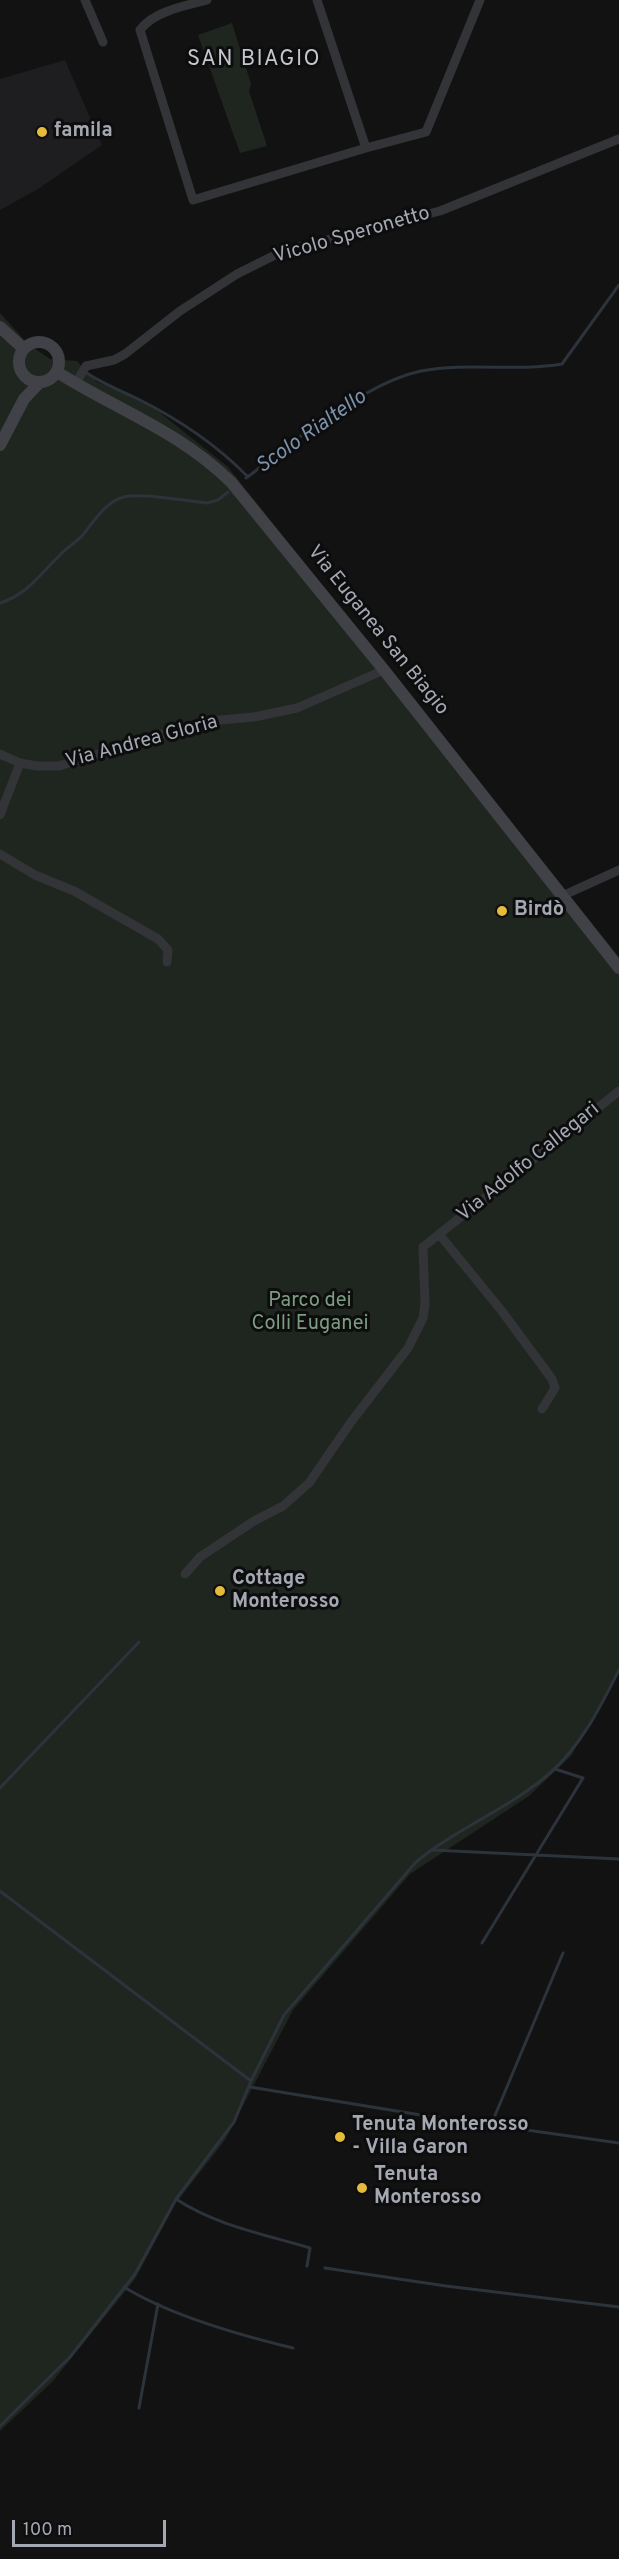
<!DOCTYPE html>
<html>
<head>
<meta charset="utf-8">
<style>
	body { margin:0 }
	#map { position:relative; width:619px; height:2559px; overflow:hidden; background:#121213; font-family:Overpass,sans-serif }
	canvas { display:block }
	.scale { position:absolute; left:12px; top:2520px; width:154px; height:27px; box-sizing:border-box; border:3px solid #a4a8b3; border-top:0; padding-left:8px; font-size:18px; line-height:21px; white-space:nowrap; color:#a4a8b3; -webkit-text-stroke:4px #0d0d0e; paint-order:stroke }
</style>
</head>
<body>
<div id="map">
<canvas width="619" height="2559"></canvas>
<div class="scale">100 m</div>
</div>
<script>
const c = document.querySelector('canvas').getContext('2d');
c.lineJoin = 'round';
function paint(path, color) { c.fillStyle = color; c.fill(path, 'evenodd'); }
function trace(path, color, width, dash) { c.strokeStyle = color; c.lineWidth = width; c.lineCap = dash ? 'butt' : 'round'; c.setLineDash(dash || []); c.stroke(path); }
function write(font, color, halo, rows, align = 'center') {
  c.font = font + ' Overpass,sans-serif'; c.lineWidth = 6; c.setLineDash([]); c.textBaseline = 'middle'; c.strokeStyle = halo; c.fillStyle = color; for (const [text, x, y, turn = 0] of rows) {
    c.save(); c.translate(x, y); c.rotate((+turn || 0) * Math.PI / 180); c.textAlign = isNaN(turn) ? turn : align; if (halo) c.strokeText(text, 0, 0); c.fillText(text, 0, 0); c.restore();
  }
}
const built = new Path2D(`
	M65 60 102 145 38 189 0 210V79Z`);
const green = new Path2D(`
	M232 23 251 84 249 91 267 146 240 153 198 35Z
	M0 313 28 344 50 359 77 361 97 382 149 404 228 467 619 957V1670L571 1756 529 1796 410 1874 293 2010 225 2140 176 2203 135 2279 53 2381 0 2431Z`);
const stream = new Path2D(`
	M84 371C100 383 120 390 138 399 178 419 216 444 248 477
	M246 478C260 469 271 457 285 446 291 442 298 439 304 434 338 411 379 380 421 371 468 362 515 372 562 364L619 285
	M0 603C28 594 40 574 60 555 66 548 75 543 81 537 94 522 107 498 129 496 151 494 185 501 207 503L218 500 228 492
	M0 1788 139 1642
	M432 1850 619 1859
	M0 1891 251 2081
	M482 1943 583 1778 555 1769
	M250 2087 427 2116 619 2143
	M491 2125 563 1953
	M176 2199C217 2226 264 2234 310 2248L307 2266
	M325 2268 446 2286 619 2307
	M124 2287C171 2316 239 2335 293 2348
	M139 2408 158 2304
	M0 2426 70 2357 135 2274 176 2199 234 2122 251 2081 284 2015 416 1862C457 1828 509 1809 550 1773 581 1746 601 1706 619 1670`);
const minor = new Path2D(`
	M85 0 103 42
	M207 0C185 6 154 11 140 30L193 200 366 148 317 0
	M366 148 426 132 480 0
	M76 383 86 366 114 360 125 354 180 311 237 274 283 251 440 211 619 139
	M0 754 20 763 37 766H59L174 731 220 720 254 717 297 708 384 670
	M0 815 20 763
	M0 854 35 875 74 891 158 939 168 950 167 962
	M562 896 619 870
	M439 1234 501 1310 552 1379 555 1388 542 1409
	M185 1574 200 1557 254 1521 283 1506 309 1483 351 1422 408 1348 423 1318 425 1304 423 1247 619 1091`);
const secondary = new Path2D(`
	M0 327 24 349
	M19 362a20 20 0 1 1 40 0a20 20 0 1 1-40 0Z
	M57 372C119 411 176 429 231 482L384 670 619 968
	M0 445 24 399 40 382`);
const markers = [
	[42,132,6,"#e4bb3a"],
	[502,911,6,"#e4bb3a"],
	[220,1591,6,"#e4bb3a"],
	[340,2137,6,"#e4bb3a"],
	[362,2188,6,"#e4bb3a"]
];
const poiNames = [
	["famila",54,132],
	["Birdò",514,911],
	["Cottage",232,1580],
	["Monterosso",232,1603],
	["Tenuta Monterosso",352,2126],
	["- Villa Garon",352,2149],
	["Tenuta",374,2176],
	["Monterosso",374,2199]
];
const streetNames = [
	["Vicolo Speronetto",352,236,-16],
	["Via Euganea San Biagio",377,631,51],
	["Via Andrea Gloria",142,743,-15],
	["Via Adolfo Callegari",529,1163,-39]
];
const parkNames = [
	["Parco dei",310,1302],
	["Colli Euganei",310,1325]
];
const waterNames = [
	["Scolo Rialtello",312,433,-35]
];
const quarterNames = [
	["SAN BIAGIO",254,61]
];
paint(built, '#1e1e20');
paint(green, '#1f2620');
trace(stream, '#2c333b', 3);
trace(minor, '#333438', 9);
trace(secondary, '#414248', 12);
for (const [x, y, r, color] of markers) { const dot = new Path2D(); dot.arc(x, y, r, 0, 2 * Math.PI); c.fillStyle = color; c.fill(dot); trace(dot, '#0d0d0e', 2); }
write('bold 20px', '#a4a8b3', '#0d0d0e', poiNames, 'left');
write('20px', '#a4a8b3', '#0d0d0e', streetNames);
write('20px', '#7d9d82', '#0d0d0e', parkNames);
write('italic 21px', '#7d92ac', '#0d0d0e', waterNames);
c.letterSpacing = '1.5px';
write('22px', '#c5c7cf', '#0d0d0e', quarterNames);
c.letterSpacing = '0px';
</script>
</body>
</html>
